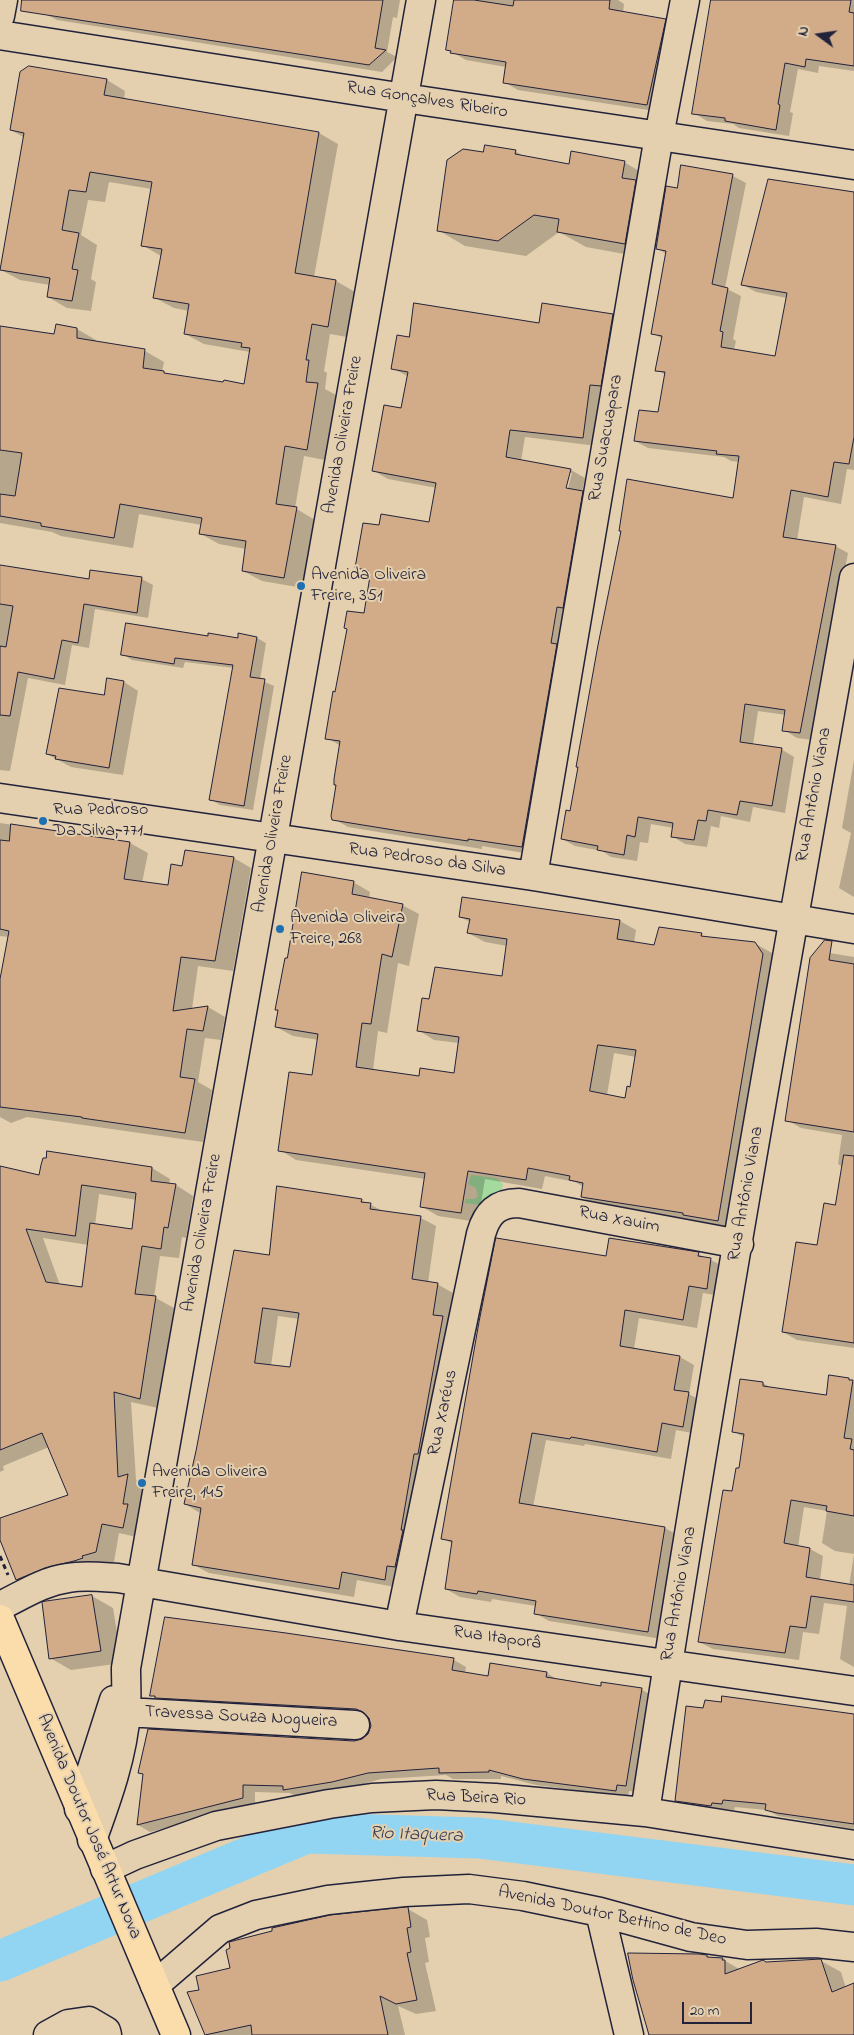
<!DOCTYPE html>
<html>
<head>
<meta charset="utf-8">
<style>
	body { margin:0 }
	#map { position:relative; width:854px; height:2035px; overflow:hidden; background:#e4d0ae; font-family:"Indie Flower",sans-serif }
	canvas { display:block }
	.north { position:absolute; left:794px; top:10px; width:50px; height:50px; -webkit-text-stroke:4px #e4d0ae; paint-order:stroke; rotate:284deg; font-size:14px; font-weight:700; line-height:20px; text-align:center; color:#22223b }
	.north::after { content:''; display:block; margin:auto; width:18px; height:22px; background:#22223b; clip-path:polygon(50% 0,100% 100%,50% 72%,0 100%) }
	.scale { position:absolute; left:682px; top:2002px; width:70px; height:22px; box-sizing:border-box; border:2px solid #22223b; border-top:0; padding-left:6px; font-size:15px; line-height:18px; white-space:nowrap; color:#22223b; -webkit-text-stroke:4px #e4d0ae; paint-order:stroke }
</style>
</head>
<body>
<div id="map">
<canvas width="854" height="2035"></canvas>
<div class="north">N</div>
<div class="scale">20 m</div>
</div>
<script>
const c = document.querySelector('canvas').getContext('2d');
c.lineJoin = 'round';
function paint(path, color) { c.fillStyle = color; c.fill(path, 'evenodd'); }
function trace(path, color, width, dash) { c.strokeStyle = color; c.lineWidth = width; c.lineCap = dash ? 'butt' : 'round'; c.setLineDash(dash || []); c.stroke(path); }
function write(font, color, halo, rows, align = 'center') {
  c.font = font + ' "Indie Flower",sans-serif'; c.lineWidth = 4; c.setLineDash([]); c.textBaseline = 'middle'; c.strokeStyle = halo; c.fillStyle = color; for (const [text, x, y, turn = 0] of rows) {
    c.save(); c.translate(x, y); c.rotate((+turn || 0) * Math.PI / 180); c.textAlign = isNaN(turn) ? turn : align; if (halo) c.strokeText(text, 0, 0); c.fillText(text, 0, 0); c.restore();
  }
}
const green = new Path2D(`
	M471 1175 496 1178 503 1184 498 1204 487 1206 465 1203 466 1199H475L478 1196 476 1188 468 1184Z`);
const shadow = new Path2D(`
	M32 0H400L397 18 393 17 387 52 397 57 382 72 57 20 45 14Z
	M456 0H618L624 4 623 13 665 20 679 28 661 112 518 90 504 82 506 67 466 60 447 49Z
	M712 0H854V71L819 66 818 73 798 69 790 112 793 113 789 136 739 128 733 124 707 121 694 113Z
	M107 80 125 91 124 100 319 133 338 144 314 277 336 281 355 292 347 337 330 334 324 371 327 373 325 389 336 395 325 460 304 456 295 508 315 520 303 588 262 581 243 571 246 549 219 544 201 534 202 525 139 514 133 548 61 536 52 532 0 523V327L55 336 77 329 96 340V343L145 351 164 362 162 372 169 375 245 385 250 352 204 344 185 334 189 311 174 308 155 298 161 256 142 245 152 189 109 182 105 202 88 200 81 235 97 245 91 279 96 282 91 311 67 308 48 297 50 285 20 280 1 270 25 138 11 130Z
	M515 151 527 158 570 165 624 162 651 178 652 259 586 247 559 232 526 256 465 246 438 230 484 154Z
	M682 166 733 176 746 183 725 288 741 296 733 339 736 341 734 350 776 358 787 298 756 292 743 285 854 193V470L847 469 841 504 804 497 797 540 835 546 848 553 813 740 797 738 784 730 786 715 758 711 753 745 781 749 794 757 785 813 753 807 750 822 721 816 719 828 711 826 707 847 685 844 672 836 674 828 651 824 648 843 640 842 637 861 611 857 602 851 575 846 562 839 571 812 734 499 740 462 731 461 724 457 648 448 635 441 659 413 666 375 657 370 663 339 652 333 666 254 657 248 678 189Z
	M612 316 627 324 597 446 525 437 521 461 571 470 585 478 582 492 597 501 536 855 482 846V849L348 827 334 819 341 746 327 738 336 693 365 615 370 576 356 568 380 527 430 523 437 488 388 479 374 471 402 409 409 377 392 368 410 338ZM569 473H572L566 495 564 494Z
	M0 566 90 580 91 571 142 579 153 585 148 618 95 609 89 648 72 645 65 685 28 678 10 771 0 770Z
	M257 638 266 643 260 680 274 686 253 810 220 805 210 799 234 668 185 662 183 668 132 660 122 654Z
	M108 680 124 682 138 691 123 775 71 767 47 754 105 697Z
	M854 760V897L839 888 851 833 842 828Z
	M0 823 130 843 148 853 142 883 169 886 183 867 186 851 234 858 251 868 233 971 198 966 192 1009 208 1007 225 1017 221 1040 205 1038 198 1082 212 1090 203 1142 27 1117 11 1123 0 1117V985L9 937 0 936Z
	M353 882 370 892 369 899 402 905 419 914 409 966 398 963 387 1033 378 1031 373 1070 420 1077 455 1074 459 1043 434 1040 418 1030 430 1000 503 978 507 946 485 942 468 933 470 922 460 917 620 921 636 930 634 943 655 947 701 935 706 937 754 943 772 953 779 965 734 1230 701 1224 696 1221 599 1206 582 1197 584 1187 575 1182 545 1176 542 1189 485 1179 478 1222 438 1216 421 1206 425 1179 296 1160 280 1150 314 1077 319 1040 293 1036 276 1027 279 1011 276 1009 288 960ZM614 1053 636 1057 631 1088 626 1099 607 1095Z
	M817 951 854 957V1348L797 1340 783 1332 818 1246 837 1206 843 1167 838 1164 842 1135 801 1128 787 1120Z
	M0 1168 41 1176 152 1168 170 1179 169 1185H176L193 1196 186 1238 182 1237 179 1258 160 1256 154 1297 174 1308 158 1408 131 1402 136 1480 145 1485 141 1538 119 1533 114 1562 35 1590 17 1579 0 1536V1520L69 1495 49 1447 3 1466 4 1470 0 1472ZM99 1194 137 1200 133 1231 95 1225ZM43 1238 89 1245 83 1288 60 1285Z
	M361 1200 385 1212 421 1218 436 1226 428 1283 437 1284 453 1293 449 1321 458 1326 400 1588 357 1580 354 1597 209 1573 194 1565 200 1513 185 1504 270 1257ZM278 1316 299 1319 291 1369 271 1366Z
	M698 1254 725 1267 720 1296 703 1293 697 1328 639 1318 634 1349 680 1357 694 1365 689 1394 703 1402 697 1434 676 1430 671 1459 585 1444 584 1446 546 1440 533 1507 665 1528 679 1536 662 1639 549 1621 535 1613 536 1606 492 1599 491 1602 460 1597 446 1589 453 1544 442 1538 607 1258Z
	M849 1379 854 1382V1667L840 1659 847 1606 824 1603 819 1634 803 1632 799 1660 713 1649 699 1642 733 1493 740 1470 745 1438 733 1431 763 1383 771 1388 827 1396ZM804 1507 827 1511 822 1543 835 1551 854 1554 849 1586 820 1580 823 1556 810 1549 798 1547Z
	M92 1596 113 1608 122 1663 71 1670 50 1658Z
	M454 1660 466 1667 465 1673 489 1677 547 1673 558 1680 602 1687 641 1689 654 1697 639 1792 629 1791 628 1797 536 1785 501 1776V1779H453L446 1775 381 1779 345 1789 297 1797 290 1793 255 1792V1805L150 1832 138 1825 144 1775 140 1773 362 1740 369 1735 372 1725 369 1716 168 1705 151 1695Z
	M854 1715V1829L778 1816 767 1810 735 1807 734 1810 724 1809 723 1813 689 1807 676 1800Z
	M408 1909 427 1920 430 1937 425 1938 429 1962 425 1963 436 2011 416 2014 398 2006 405 2035H206L189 1993 201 1990 232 1969Z
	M707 1956 711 1958 722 1959 741 1970 767 1964 821 1961 841 1972 846 1988 854 1986V2035H651Z`);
const river = new Path2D(`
	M0 1961 306 1833 479 1838 854 1885`);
const building = new Path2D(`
	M22 0H383L375 48 386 50 369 65 21 11Z
	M454 0H474L513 6 514 0H610L609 9 666 19 647 105 503 83 506 62 450 53 451 51 446 50Z
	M711 0H851L849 12 854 13V66L806 59 805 67 785 63 778 104 780 105 776 130 725 121V118L692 114Z
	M29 66 107 79 104 95 319 132 295 273 336 280 328 327 312 324 306 360H309L306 382 318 383 307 450 285 446 276 504 297 507 284 578 242 571 246 541 199 534 202 518 120 504 114 538 41 526V523L0 516V494L15 496 22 453 0 450V326L54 334 56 324 77 328V338L145 349 143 368 164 371V373L223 382 224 380 244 384 250 348 241 347 242 343 184 334 189 304 153 298 162 249 141 246 152 182 90 172 86 192 69 190 62 230 79 233 72 269 78 270 72 301 47 297 50 278 0 270 24 133 10 130 20 72Z
	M485 145 516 150 515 154 569 164 571 151 625 161 622 178 636 180 625 244 557 232 559 219 534 215 498 241 437 231 447 160 463 149 483 152Z
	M681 165 733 174 712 284 728 288 720 331 723 332 721 347 775 356 787 293 741 285 768 179 854 192V437L849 464 834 462 828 497 791 490 783 537 836 545 800 733 782 731 785 710 745 704 740 742 782 748 772 806 740 801 737 815 708 810 706 821 698 820 694 840 671 837 673 823 638 817 635 837 627 835 624 855 597 850 598 846 561 839 566 810 570 811 578 767H576L598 645 621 531H619L627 479 733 498 739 456 716 454 717 451 634 441 639 410 658 412 665 372 655 371 662 336 651 334 666 251 656 249 666 186 677 188Z
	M414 303 539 323 542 303 613 314 601 386 590 385 583 438 510 430 506 457 571 469 566 488 583 491 563 608 557 607 551 643 557 644 522 847 468 839V841L406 832 332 820 331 816 336 785H334V779L340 741 325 739 333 691 335 692 347 629 344 628 347 611 364 613 370 576 368 575V570L355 568 363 523 379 525 381 514 429 522 436 483 372 471 384 405 401 408 408 372 391 369 397 335 409 337Z
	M0 565 89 579 90 570 142 577 137 613 84 604 78 643 62 640 54 679 18 672 10 716 0 715V646L6 647 13 606 0 604Z
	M126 623 208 636V633L238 638V633L257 637 250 677 265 679 244 806 209 800 233 665 175 658 174 664 121 655Z
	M107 678 124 681 109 768 55 759 56 756 46 754 59 688 104 695Z
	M11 824 130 842 124 879 168 885 171 864 182 866 185 850 234 857 215 961 181 957 173 1011 208 1006 203 1031 187 1029 180 1077 195 1079 185 1133 82 1118V1117L0 1107V979L9 931 0 929V840L9 841Z
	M302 872 354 881 352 894 403 904 392 957 382 954 371 1024 362 1023 356 1067 419 1076 420 1068 454 1073 459 1037 417 1031 422 998 429 999 435 967 502 976 507 939 467 933 470 919 459 917 462 897 620 920 617 939 654 945 659 927 702 933 701 936 755 942 763 954 718 1221 683 1215V1213L581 1197 583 1183 569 1180 570 1176 528 1168 526 1180 468 1171 461 1213 420 1207 425 1173 278 1151 289 1072 312 1075 318 1034 275 1027 278 1010H275L285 958H287ZM598 1045 636 1050 630 1087 627 1086 625 1098 590 1091Z
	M825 940 832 941 829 960 854 964V1132L785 1121 810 958Z
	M47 1151 152 1167 151 1181 176 1184 168 1228 164 1227 161 1249 142 1246 135 1294 156 1296 140 1399 114 1392 118 1477 128 1474 123 1504H128L123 1528 102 1524 96 1552 82 1556 83 1558 74 1561 45 1568 16 1580 0 1540V1518L68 1495 42 1433 0 1450V1166L39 1175 41 1165 43 1158H46ZM82 1185 136 1193 132 1229 90 1223 82 1287 46 1282 26 1229 75 1236Z
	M844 1155 854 1156V1343L782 1332 796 1242 817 1245 824 1203 835 1205Z
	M277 1186 362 1199 361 1202 371 1203 370 1209 421 1216 412 1279 438 1283 433 1315 443 1316 418 1454H414L401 1530H403L395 1567 387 1566 385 1580 342 1572 339 1589 192 1565 201 1508 184 1504 196 1451 234 1250 269 1255ZM263 1308 299 1313 290 1367 255 1363Z
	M496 1238 606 1256 609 1238 699 1252 698 1256 711 1258 707 1289 689 1286 683 1320 625 1310 620 1346 680 1356 674 1390 689 1392 683 1427 662 1423 657 1452 571 1437 570 1439 532 1433 519 1503 665 1527 648 1632 534 1614 536 1601 478 1591 477 1594 445 1589 452 1541 441 1539 479 1322Z
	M829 1375 849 1378V1380H853L844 1438 852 1439 850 1449 854 1450V1516L826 1511 827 1506 791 1500 784 1543 810 1548 806 1577 854 1585V1602L811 1596 806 1628 790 1626 785 1653 698 1642 723 1490 732 1491 736 1468H739L744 1434 732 1432 740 1379 763 1382V1386L826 1395Z
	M92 1595 101 1651 49 1659 42 1602Z
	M165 1617 286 1633 454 1658 452 1670 488 1676 490 1663 547 1672 546 1677 601 1686V1682L642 1688 626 1786 617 1785 616 1791 523 1779 489 1770V1772L439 1773V1768L368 1773 332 1782 283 1790V1786L243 1785V1798L137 1825 143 1774 138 1773 148 1729 354 1741 362 1739 368 1734 371 1726 369 1718 363 1712 356 1709 155 1698V1696H150Z
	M722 1696 854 1714V1824L777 1813 765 1810 766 1804 723 1800 722 1804 712 1803 711 1806 675 1801 686 1706 703 1708 705 1700 721 1702Z
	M408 1907 411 1927 407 1928 411 1952 407 1953 417 2000 396 2004 380 1996 388 2035H252L251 2025 205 2035 187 1992 199 1990 196 1976 230 1968 226 1950 230 1948 229 1942 272 1931V1928L330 1915Z
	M628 1953 699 1954 707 1955V1957L723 1958 722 1960H725V1974L763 1960 766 1962 821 1959 832 1992 854 1983V2035H649L633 1980Z`);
const path = new Path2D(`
	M0 1556 8 1575`);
const minor = new Path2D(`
	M0 16 3 0
	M0 35 404 98 854 165
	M0 798 533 876 854 929
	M533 876 659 136 685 0
	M0 1606C21 1596 44 1581 68 1578 84 1575 101 1577 118 1578L399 1626 854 1691
	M399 1626 481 1234C487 1213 497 1203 519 1203L739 1244
	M126 1712 355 1725
	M79 1809 114 1700
	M645 1812C708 1400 781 989 854 578
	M92 1840C107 1799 123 1755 126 1711 127 1697 126 1682 126 1668L421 0
	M105 1869 135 1855 216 1826 329 1804 372 1798 436 1795 495 1798 645 1812 854 1845
	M600 1912 629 2035
	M155 1985 220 1929 256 1915 328 1900 404 1892 469 1889 523 1896 600 1912 691 1937 747 1945 816 1943 854 1947
	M48 2035 68 2024 89 2021 106 2031 107 2035`);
const major = new Path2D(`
	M0 1619C58 1758 118 1896 176 2035`);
const markers = [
	[301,586,5,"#1f6fb2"],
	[43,821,5,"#1f6fb2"],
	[280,929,5,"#1f6fb2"],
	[142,1483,5,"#1f6fb2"]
];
const streetNames = [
	["Rua Gonçalves Ribeiro",427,101,9],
	["Avenida Oliveira Freire",344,435,-80],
	["Rua Suacuapara",607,438,-80],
	["Rua Antônio Viana",815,795,-80],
	["Avenida Oliveira Freire",274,834,-80],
	["Rua Pedroso da Silva",427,861,8],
	["Rua Antônio Viana",747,1194,-80],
	["Rua Xauim",619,1221,11],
	["Avenida Oliveira Freire",203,1233,-80],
	["Rua Xaréus",444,1413,-78],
	["Rua Antônio Viana",680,1594,-80],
	["Rua Itaporâ",497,1639,8],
	["Travessa Souza Nogueira",241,1718,3],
	["Rua Beira Rio",476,1799,3],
	["Avenida Doutor José Artur Nova",88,1827,67],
	["Avenida Doutor Bettino de Deo",612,1917,12]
];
const poiNames = [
	["Avenida Oliveira",311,576],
	["Freire, 351",311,597],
	["Rua Pedroso",53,811],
	["Da Silva, 771",53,832],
	["Avenida Oliveira",290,919],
	["Freire, 268",290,940],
	["Avenida Oliveira",152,1473],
	["Freire, 145",152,1494]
];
const waterNames = [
	["Rio Itaquera",416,1836,2]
];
paint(green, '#a4da9d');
paint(shadow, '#0003');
trace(river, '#92d5f3', 41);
paint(building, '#d2ac89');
trace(building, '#22223b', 1);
trace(minor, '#22223b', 31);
trace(major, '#22223b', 31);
trace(path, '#22223b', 3, [5, 4]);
trace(minor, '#e4d0ae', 28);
trace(major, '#fbddab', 28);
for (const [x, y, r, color] of markers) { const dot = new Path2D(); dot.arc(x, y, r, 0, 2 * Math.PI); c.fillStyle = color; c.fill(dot); trace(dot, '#e4d0ae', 2); }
write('18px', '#22223b', '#e4d0ae', streetNames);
write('18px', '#22223b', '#e4d0ae', poiNames, 'left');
write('italic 19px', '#333d57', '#e4d0ae', waterNames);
</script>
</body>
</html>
